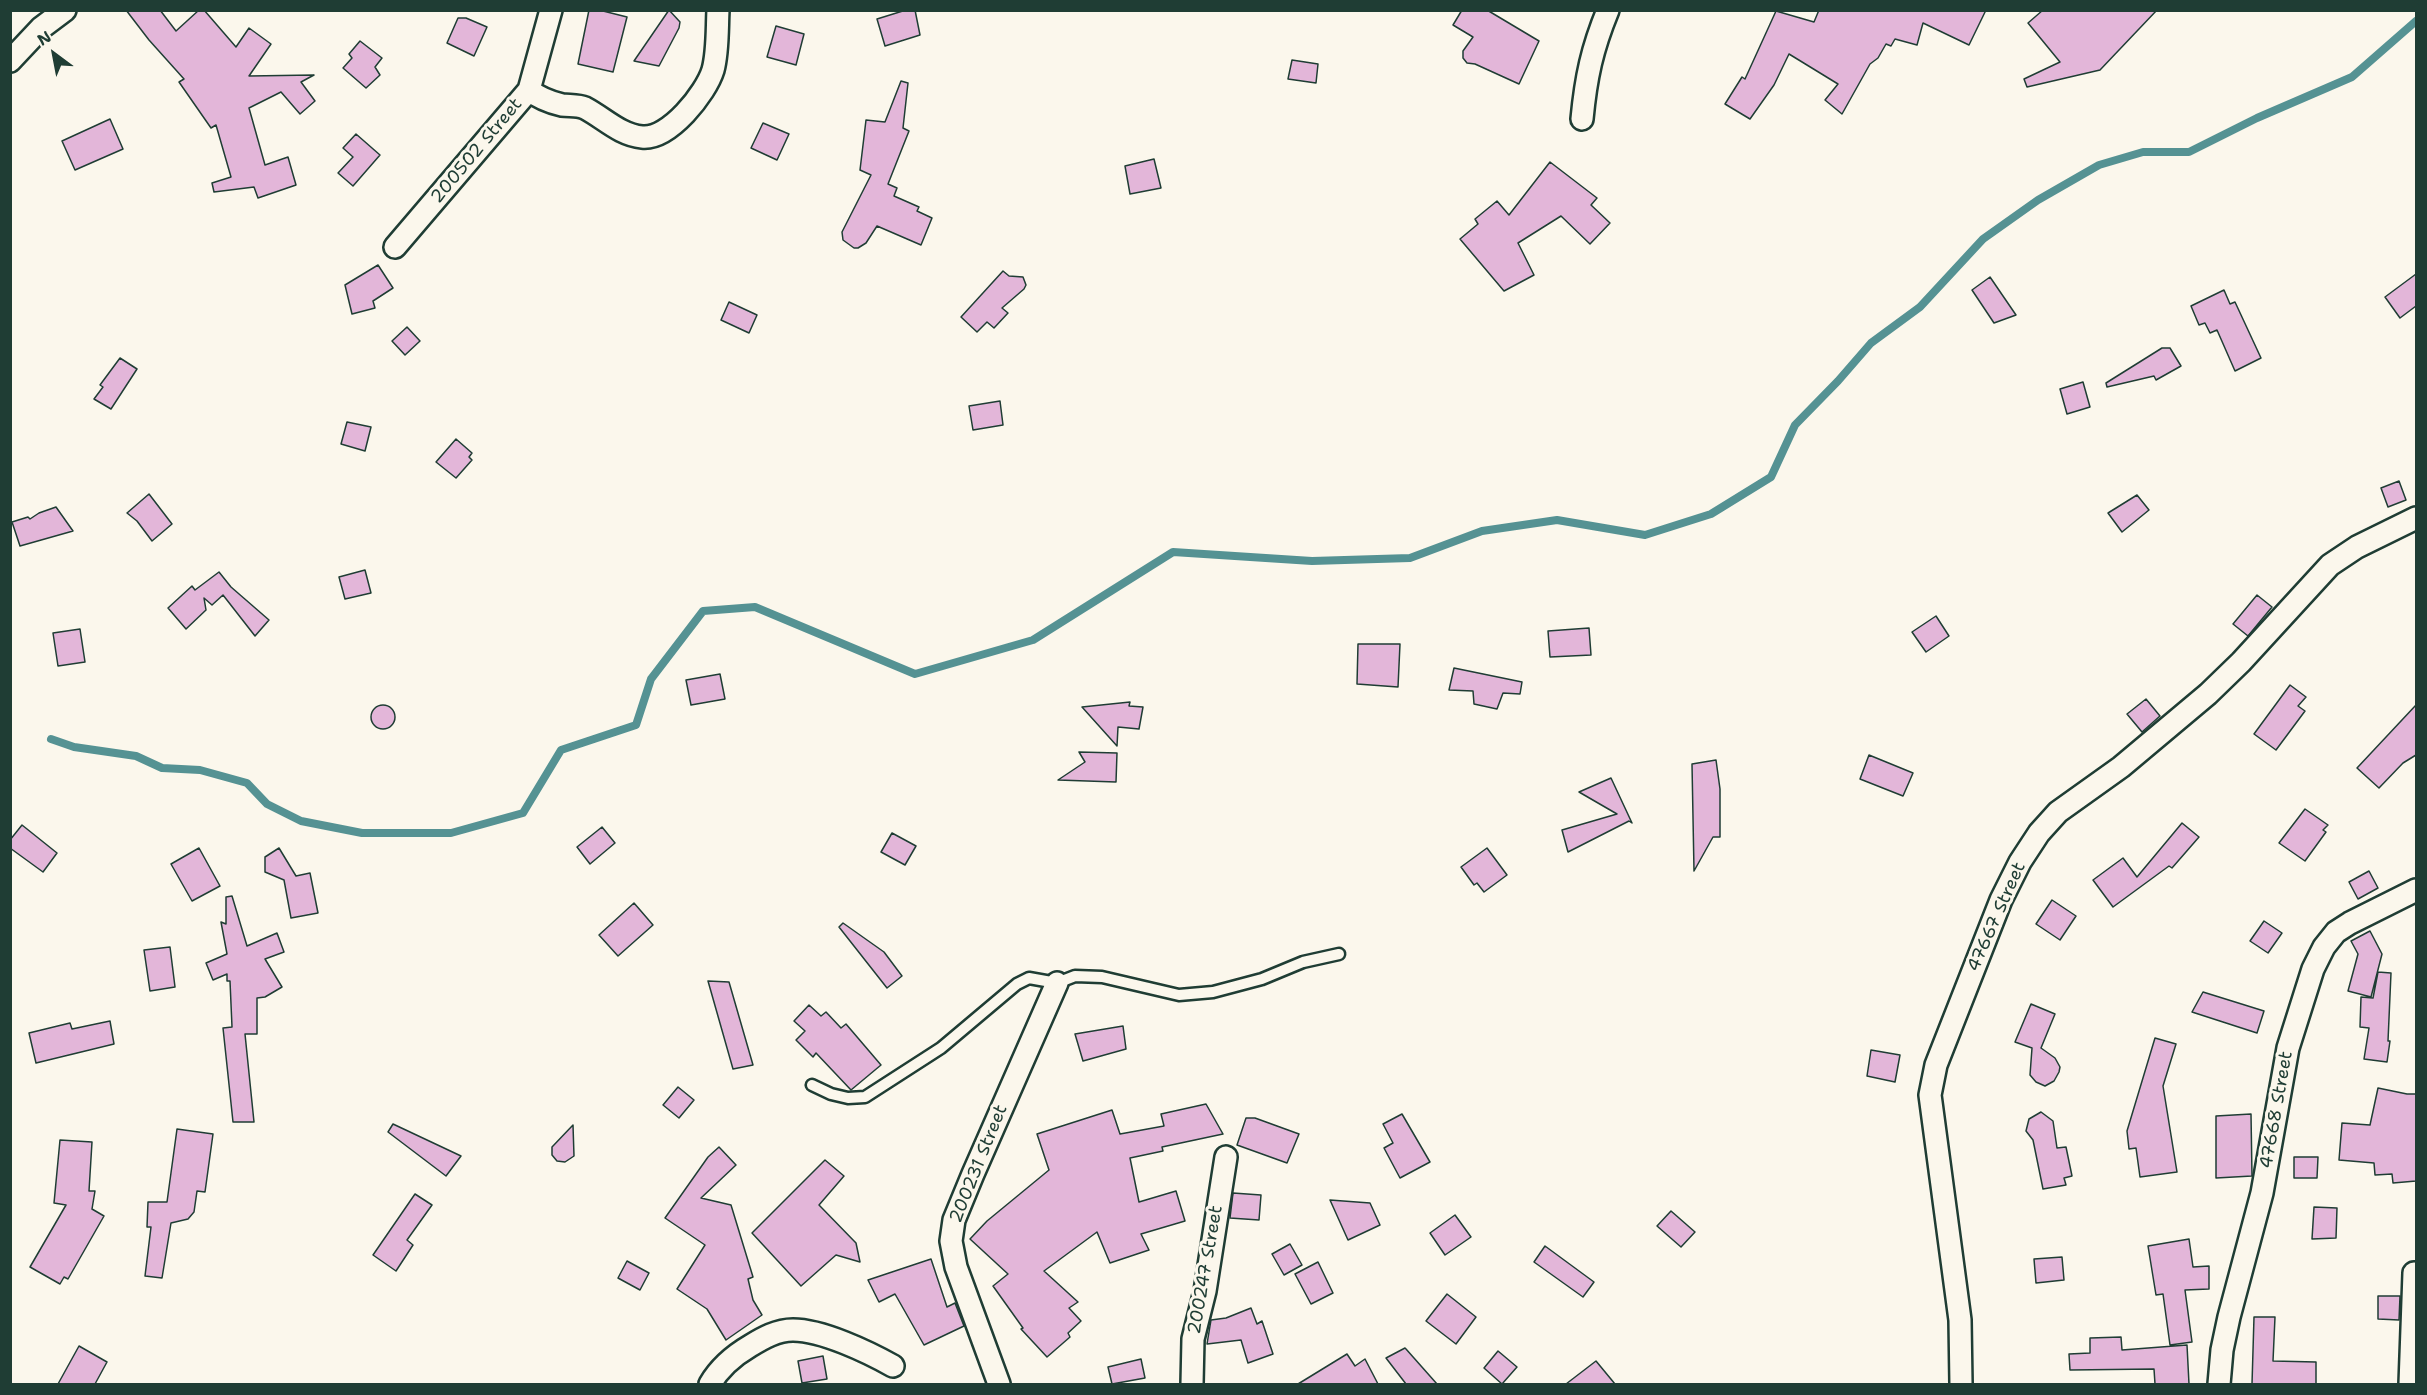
<!DOCTYPE html>
<html>
<head>
<meta charset="utf-8">
<style>
	body { margin:0 }
	#map { position:relative; width:2427px; height:1395px; overflow:hidden; background:#fbf7ec; font-family:"Shantell Sans",sans-serif }
	canvas { display:block }
	.frame { position:absolute; inset:0; border:12px solid #1f3d34; pointer-events:none }
	.north { position:absolute; left:24px; top:24px; width:60px; height:60px; -webkit-text-stroke:4px #fbf7ec; paint-order:stroke; rotate:328deg; font-size:16px; font-weight:700; line-height:24px; text-align:center; color:#1f3d34 }
	.north::after { content:''; display:block; margin:auto; width:21px; height:27px; background:#1f3d34; clip-path:polygon(50% 0,100% 100%,50% 72%,0 100%) }
</style>
</head>
<body>
<div id="map">
<canvas width="2427" height="1395"></canvas>
<div class="frame"></div>
<div class="north">N</div>
</div>
<script>
const c = document.querySelector('canvas').getContext('2d');
c.lineJoin = 'round';
function trace(path, color, width, dash) { c.strokeStyle = color; c.lineWidth = width; c.lineCap = dash ? 'butt' : 'round'; c.setLineDash(dash || []); c.stroke(path); }
function paint(path, color) { c.fillStyle = color; c.fill(path, 'evenodd'); }
function write(font, color, halo, rows, align = 'center') {
  c.font = font + ' "Shantell Sans",sans-serif'; c.lineWidth = 6; c.setLineDash([]); c.textBaseline = 'middle'; c.strokeStyle = halo; c.fillStyle = color; for (const [text, x, y, turn = 0] of rows) {
    c.save(); c.translate(x, y); c.rotate((+turn || 0) * Math.PI / 180); c.textAlign = isNaN(turn) ? turn : align; if (halo) c.strokeText(text, 0, 0); c.fillText(text, 0, 0); c.restore();
  }
}
const stream = new Path2D(`
	M51 739 74 747 136 756 162 768 200 770 247 783 267 804 301 821 362 833H451L523 813 561 750 636 725 651 679 703 611 755 607 915 674 1033 640 1173 552 1312 561 1410 558 1482 531 1557 520 1645 535 1711 514 1771 477 1795 425 1838 381 1871 343 1920 307 1983 239 2038 200 2099 165 2143 152H2189L2257 118 2352 77 2416 21`);
const building = new Path2D(`
	M126 10H160L176 31 199 10H204L236 47 249 28 271 44 249 76 314 75 301 82 315 101 300 114 281 92 249 108 265 165 288 157 296 185 258 198 254 187 214 192 212 183 231 177 216 125 211 128 179 82 184 79 149 40Z
	M589 10H599L627 17 613 72 578 64Z
	M669 10 680 22 679 28 659 66 634 61Z
	M906 10H915L920 35 885 46 877 19Z
	M1462 10H1487L1539 41 1519 84 1475 64 1467 63 1463 58V51L1473 37 1453 25Z
	M1819 10H1986L1969 45 1923 23 1917 45 1895 39 1891 46 1886 44 1878 58 1870 64 1842 114 1825 100 1838 84 1789 54 1774 85 1750 119 1725 104 1742 77 1745 79 1776 11 1814 22Z
	M2043 10H2157L2100 70 2027 87 2024 79 2060 62 2028 23Z
	M458 18H466L487 27 474 56 447 43Z
	M776 26 804 34 796 65 767 57Z
	M360 41 382 58 375 67 380 75 366 88 343 68 352 58 349 54Z
	M1292 60 1318 64 1316 83 1288 79Z
	M901 81 908 83 903 128 909 131 888 184 897 188 894 196 919 207 917 211 932 218 921 245 877 226 866 243 858 248H854L843 240 842 232 871 175 860 170 866 120 885 122Z
	M110 119 123 149 75 170 62 141Z
	M763 123 789 134 777 160 751 148Z
	M356 134 380 155 353 186 338 173 353 157 343 148Z
	M1154 159 1161 188 1130 194 1125 166Z
	M1550 162 1597 198 1591 205 1610 223 1590 244 1561 216 1518 243 1534 275 1504 291 1460 239 1478 224 1475 219 1497 201 1509 215Z
	M378 265 393 288 373 301 375 308 352 314 345 285Z
	M1003 271 1009 276 1023 277 1026 285 1024 289 1002 308 1008 313 994 328 987 322 977 332 961 317Z
	M2416 274V306L2400 318 2385 297Z
	M1990 277 2016 315 1994 323 1972 290Z
	M2224 290 2230 304 2235 302 2261 358 2235 371 2217 330 2210 333 2205 323 2199 325 2191 306Z
	M729 302 757 315 749 333 721 320Z
	M407 327 420 341 405 355 392 341Z
	M2162 348H2170L2181 366 2156 380 2154 376 2107 387 2106 383Z
	M120 358 137 369 111 409 94 399 103 387 100 385Z
	M2083 382 2090 407 2067 414 2060 389Z
	M1000 401 1003 425 973 430 969 406Z
	M347 422 371 427 365 451 341 444Z
	M456 439 472 453 469 457 472 460 456 478 436 462Z
	M2399 481 2406 500 2388 507 2381 488Z
	M149 494 172 524 152 541 137 521 127 513Z
	M2137 495 2149 510 2122 532 2108 513Z
	M56 507 73 531 20 546 12 522 28 517 30 519 39 513Z
	M365 570 371 593 345 599 339 577Z
	M219 572 231 587 269 620 255 636 223 595 212 605 204 598 206 610 186 629 168 608 192 586 195 590Z
	M2257 595 2272 607 2248 636 2233 624Z
	M1936 616 1949 636 1926 652 1912 632Z
	M1589 628 1591 655 1550 657 1548 631Z
	M80 629 85 662 58 666 53 633Z
	M1358 644H1400L1398 687 1357 684Z
	M1454 668 1522 682 1520 694 1503 693 1497 709 1474 704 1473 691 1449 690Z
	M720 674 725 699 691 705 686 680Z
	M2290 685 2306 697 2298 706 2305 711 2276 750 2254 734Z
	M2146 699 2160 716 2142 732 2127 714Z
	M1130 702 1129 706 1143 707 1139 729 1118 727 1117 746 1082 707Z
	M371 717a12 12 0 1 1 24 0a12 12 0 1 1-24 0Z
	M2416 705V755L2403 763 2379 788 2357 768Z
	M1079 752 1117 753 1116 782 1058 780 1085 762Z
	M1869 755 1913 773 1903 796 1860 779Z
	M1716 760 1720 789V837H1713L1694 871 1692 764Z
	M1611 778 1632 823 1629 821 1568 852 1562 830 1617 814 1579 792Z
	M2305 809 2328 825 2323 830 2326 832 2305 861 2279 843Z
	M2182 823 2199 837 2172 868 2169 866 2113 907 2093 880 2123 858 2137 877Z
	M22 825 57 853 43 872 10 848V840Z
	M602 827 615 843 590 864 577 847Z
	M892 833 916 846 905 865 881 852Z
	M199 848 220 886 192 901 171 864Z
	M279 848 296 876 310 873 318 913 291 918 284 880 265 872V857Z
	M1487 848 1507 875 1484 892 1477 883 1474 885 1461 867Z
	M2369 871 2378 888 2358 899 2349 882Z
	M232 896 247 946 277 933 284 952 265 959 282 987 265 997 257 998V1034H245L254 1122H233L223 1028 232 1027 230 981H227V974L213 980 206 963 227 954 221 922 226 924V897Z
	M2052 900 2076 916 2060 940 2036 924Z
	M634 903 653 925 618 956 599 935Z
	M2264 921 2282 933 2268 953 2250 941Z
	M843 923 884 952 902 976 887 988 839 927Z
	M2370 931 2382 954 2371 997 2348 991 2358 954 2351 941Z
	M170 947 175 987 150 991 144 950Z
	M2378 972 2391 973 2388 1041H2390L2387 1062 2364 1059 2369 1028 2360 1027 2361 997 2373 998Z
	M708 981 729 982 753 1065 733 1069Z
	M2203 992 2264 1011 2257 1033 2192 1012Z
	M2031 1004 2055 1014 2041 1048 2055 1058 2060 1067 2059 1072 2054 1081 2045 1086 2036 1082 2030 1075 2032 1048 2015 1042Z
	M809 1005 821 1016 826 1012 841 1028 846 1024 881 1065 851 1090 816 1053 813 1057 796 1040 805 1031 794 1021Z
	M110 1021 114 1044 36 1063 29 1033 70 1023 72 1029Z
	M1123 1026 1126 1049 1083 1061 1075 1034Z
	M2155 1038 2176 1044 2163 1086 2177 1172 2140 1177 2136 1148 2129 1149 2127 1131Z
	M1871 1050 1900 1055 1895 1082 1867 1076Z
	M678 1087 694 1100 679 1118 663 1105Z
	M2378 1088 2407 1094H2416V1181L2393 1183 2392 1174 2375 1175 2374 1163 2339 1160 2342 1123 2370 1125Z
	M1206 1104 1223 1134 1162 1147 1163 1151 1130 1158 1139 1202 1176 1191 1185 1221 1141 1234 1149 1250 1110 1263 1097 1232 1044 1271 1078 1302 1069 1308 1081 1321 1068 1333 1070 1337 1047 1357 1021 1329 1023 1328 993 1286 1008 1274 970 1239 987 1221 1049 1170 1037 1134 1112 1110 1120 1134 1164 1126 1161 1114Z
	M2041 1112 2053 1121 2057 1148 2066 1147 2072 1176 2064 1178 2066 1185 2043 1189 2033 1140 2026 1131 2029 1119Z
	M1402 1114 1430 1162 1400 1178 1384 1148 1393 1143 1383 1124Z
	M2251 1114 2252 1176 2216 1178V1116Z
	M1246 1118H1255L1299 1134 1287 1163 1237 1145Z
	M393 1124 461 1156 446 1176 388 1132Z
	M573 1125 574 1156 565 1162 557 1161 552 1155V1147Z
	M177 1129 213 1134 205 1192 197 1191 194 1212 188 1219 171 1223 162 1278 145 1276 151 1227H147L148 1202H167Z
	M60 1140 92 1142 89 1191H95L92 1209 104 1216 68 1279 64 1277 60 1284 30 1267 66 1205 54 1203Z
	M719 1147 736 1165 701 1198 731 1205 753 1277 748 1279 753 1300 762 1315 726 1340 707 1309 677 1289 705 1245 665 1218 708 1157Z
	M2294 1157H2318L2317 1178H2294Z
	M825 1160 844 1176 819 1205 856 1243 860 1262 836 1255 801 1286 752 1233Z
	M1233 1193 1261 1195 1259 1220 1230 1218Z
	M415 1194 432 1205 407 1240 413 1245 396 1271 373 1255Z
	M1330 1200 1370 1203 1380 1225 1348 1240Z
	M2314 1207 2337 1208 2336 1238 2312 1239Z
	M1671 1211 1695 1232 1681 1247 1657 1226Z
	M1455 1215 1471 1237 1445 1255 1430 1233Z
	M2189 1239 2193 1267 2209 1266V1289L2185 1290 2192 1342 2170 1345 2163 1294 2156 1295 2148 1246Z
	M1290 1244 1302 1265 1284 1275 1272 1254Z
	M1545 1246 1594 1282 1583 1297 1534 1262Z
	M2062 1257 2064 1280 2036 1283 2034 1259Z
	M931 1259 947 1307 955 1303 964 1326 924 1345 895 1294 879 1302 868 1280Z
	M627 1261 649 1273 640 1290 618 1278Z
	M1318 1262 1333 1293 1311 1304 1295 1274Z
	M1447 1294 1476 1317 1456 1344 1426 1321Z
	M2378 1296H2400L2399 1320 2378 1319Z
	M1251 1308 1257 1324 1262 1321 1273 1354 1248 1363 1241 1340 1207 1344 1211 1320 1226 1318Z
	M2254 1317H2275L2273 1361 2316 1362V1384H2252Z
	M2121 1337 2122 1350 2187 1345 2189 1384H2155L2154 1369 2070 1370 2069 1354 2090 1353V1338Z
	M79 1346 107 1362 95 1384H58Z
	M1405 1348 1406 1349 1437 1384H1406L1386 1358Z
	M1498 1351 1517 1367 1502 1384 1484 1368Z
	M1347 1354 1355 1366 1365 1359 1378 1384H1298Z
	M823 1356 827 1379 802 1383 798 1361Z
	M1141 1359 1145 1378 1112 1384 1108 1367Z
	M1596 1361 1615 1384H1566Z`);
const lane = new Path2D(`
	M812 1085 831 1094 848 1098 865 1097 941 1048 1017 984 1029 978 1057 983 1075 976 1102 977 1179 995 1213 992 1262 979 1303 962 1339 954`);
const street = new Path2D(`
	M10 61 41 28 65 10
	M529 90C539 98 549 102 562 105 570 106 578 105 585 108 604 118 620 135 642 137 669 140 706 93 713 70 718 52 717 29 718 10
	M1582 119C1586 77 1592 49 1608 10
	M395 247 529 90 551 10
	M710 1384C720 1367 733 1356 750 1346 763 1338 777 1330 793 1330 822 1330 868 1352 893 1366
	M999 1384 956 1267 951 1241 954 1220 973 1174 1057 983
	M1192 1384 1193 1339 1205 1291 1226 1157
	M1961 1384 1960 1320 1930 1095 1936 1065 2001 900 2020 862 2039 833 2058 812 2121 767 2208 694 2241 662 2330 565 2357 547 2416 518
	M2219 1384 2222 1350 2229 1317 2262 1193 2288 1048 2313 969 2324 947 2336 932 2350 923 2416 890
	M2410 1384 2414 1273`);
const streetNames = [
	["200502 Street",477,151,-50],
	["47667 Street",1997,917,-66],
	["47668 Street",2277,1110,-80],
	["200231 Street",979,1164,-68],
	["200247 Street",1206,1270,-80]
];
trace(stream, '#559293', 8);
paint(building, '#e3b6d9');
trace(building, '#1f3d34', 1.5);
trace(lane, '#1f3d34', 15);
trace(street, '#1f3d34', 26);
trace(lane, '#fbf7ec', 10);
trace(street, '#fbf7ec', 21);
write('18px', '#1f3d34', '#fbf7ec', streetNames);
</script>
</body>
</html>
